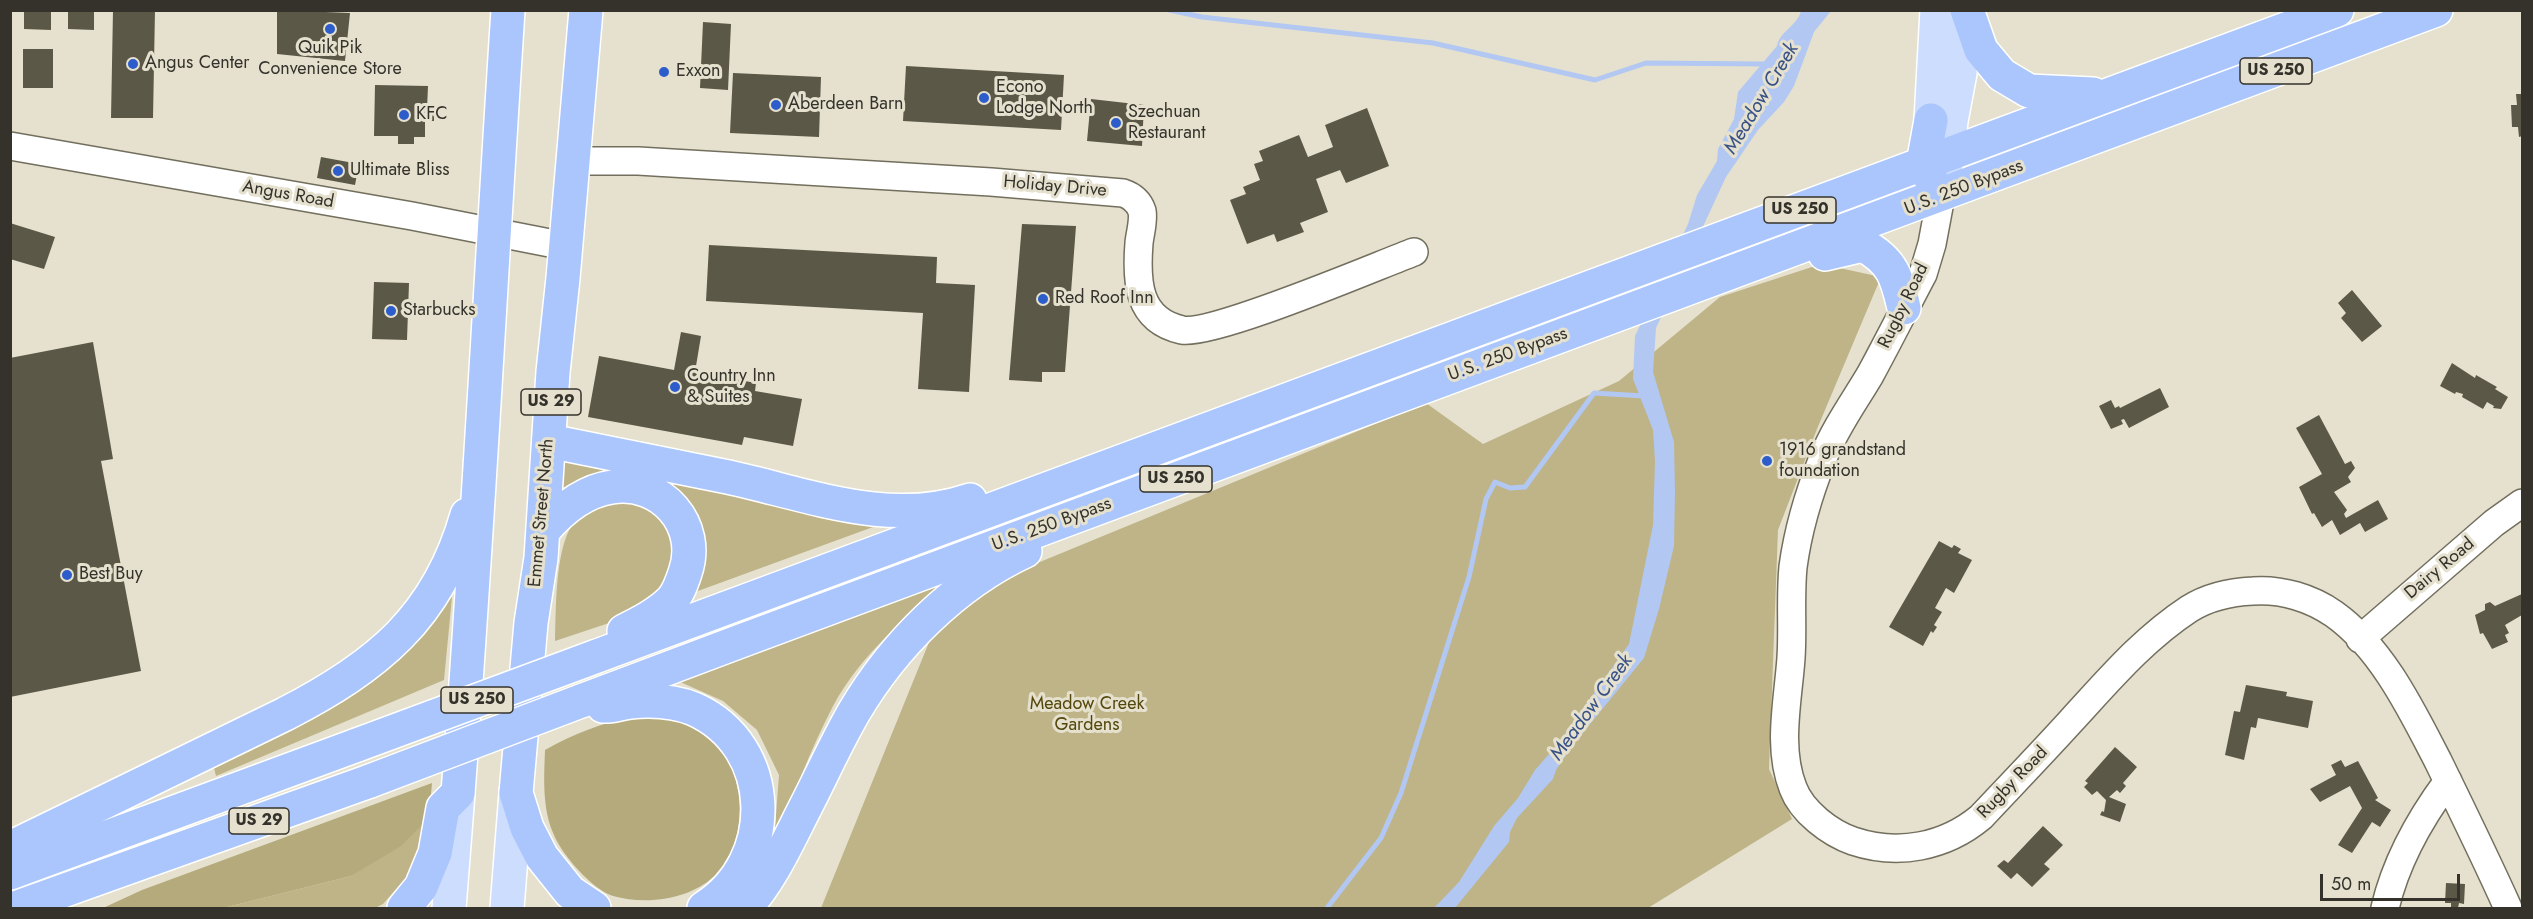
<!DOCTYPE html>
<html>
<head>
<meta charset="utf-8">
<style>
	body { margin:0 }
	#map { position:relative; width:2533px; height:919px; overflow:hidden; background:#e5e1ce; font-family:Jost,sans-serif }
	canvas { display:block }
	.frame { position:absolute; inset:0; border:12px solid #34322b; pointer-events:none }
	.scale { position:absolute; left:2320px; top:874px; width:140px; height:27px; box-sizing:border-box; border:3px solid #34322b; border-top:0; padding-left:8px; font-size:18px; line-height:21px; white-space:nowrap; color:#34322b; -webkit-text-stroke:4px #e5e1ce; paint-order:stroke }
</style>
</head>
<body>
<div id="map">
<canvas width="2533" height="919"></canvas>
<div class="frame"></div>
<div class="scale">50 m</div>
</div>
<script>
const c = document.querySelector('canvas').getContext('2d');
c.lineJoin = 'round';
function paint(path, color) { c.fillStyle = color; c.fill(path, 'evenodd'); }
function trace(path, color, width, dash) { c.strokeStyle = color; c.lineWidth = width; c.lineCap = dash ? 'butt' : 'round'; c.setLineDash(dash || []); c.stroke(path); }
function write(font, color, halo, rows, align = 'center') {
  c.font = font + ' Jost,sans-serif'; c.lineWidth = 6; c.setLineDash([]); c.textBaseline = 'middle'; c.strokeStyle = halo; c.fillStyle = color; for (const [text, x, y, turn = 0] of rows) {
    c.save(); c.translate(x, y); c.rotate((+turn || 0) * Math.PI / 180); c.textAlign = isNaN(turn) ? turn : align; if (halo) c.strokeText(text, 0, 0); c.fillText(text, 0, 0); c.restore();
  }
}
const green = new Path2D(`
	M1821 264 1881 277 1817 429 1778 530 1769 769 1792 819 1648 908H821L934 630 984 585 1426 403 1483 444 1619 381 1720 297Z
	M564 457 884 523 687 595 700 553 628 471 591 474 561 489Z
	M616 499 637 502 659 512 678 551 672 577 650 603 612 622 555 641C556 610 555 551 572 525 578 514 604 505 616 499Z
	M952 579C907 616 861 654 833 706 810 750 793 797 774 842L779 775 757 730 723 701 678 681Z
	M452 597 444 680 216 776 213 764 343 701 384 669Z
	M429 818 413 870 383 904 375 908H223L351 876Z`);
const forest = new Path2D(`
	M632 716C655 717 674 717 695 727 744 750 754 831 719 871 695 899 648 906 613 896 593 890 562 855 554 835 542 809 544 778 545 750 573 734 601 724 632 716Z
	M432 783 429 818 401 846 351 876 223 908H103L142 890Z`);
const water = new Path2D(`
	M1801 11H1831L1814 32 1794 86 1784 102 1758 130 1726 177 1656 328 1653 372 1674 442 1675 492 1674 546 1659 609 1644 658 1573 745 1556 770 1553 779 1517 818 1510 832 1509 842 1455 908H1434L1459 882 1494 826 1518 798 1535 770 1557 745 1629 644 1653 525 1655 461 1653 430 1633 379 1635 336 1688 224 1697 195 1717 161 1718 149 1734 119 1738 92 1777 46C1780 31 1797 26 1801 11Z`);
const stream = new Path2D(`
	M1169 10 1202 17 1433 43 1595 80 1646 63 1767 64
	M1327 908 1381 838 1401 793 1469 577 1486 499 1495 482 1510 488 1525 487 1594 393 1644 396`);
const building = new Path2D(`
	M24 10H51V30L24 29Z
	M68 10H94V30L68 29Z
	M113 10H155L153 118H111Z
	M277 10 350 13 345 61 277 54Z
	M703 22 731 24 728 90 700 88Z
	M23 49H53V88H23Z
	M906 66 1064 75 1061 130 903 121Z
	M733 73 821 77 819 137 730 133Z
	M375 85 428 86 427 109H434V121H425V137H414V144H398V136H374Z
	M2516 94H2522V136L2519 137 2518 127H2512L2511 105H2517Z
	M1091 99 1144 105 1142 146 1087 141Z
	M1367 108 1389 166 1346 183 1340 170 1316 179 1328 212 1300 223 1304 232 1277 242 1274 234 1247 244 1230 200 1246 194 1243 187 1260 180 1254 164 1263 161 1259 151 1299 135 1308 157 1333 147 1325 125Z
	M321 157 359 164 355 185 317 178Z
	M10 223 55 237 44 269 10 259Z
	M1022 224 1076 226 1065 372H1042V382L1009 380Z
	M709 245 937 257 936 283 975 285 969 392 918 389 923 313 706 301Z
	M374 282 409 283 407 340 372 339Z
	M2352 290 2382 326 2362 342 2341 318 2346 313 2338 303Z
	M681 332 701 336 695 372 756 383 755 391 802 399 793 446 744 437 742 445 588 417 599 356 674 370Z
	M93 342 113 459 101 461 141 671 10 697V358Z
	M2452 363 2475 378 2476 375 2497 387 2495 389 2508 397 2501 409 2493 408 2494 406 2487 402 2483 409 2462 397 2463 394 2456 392 2455 394 2440 386Z
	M2160 388 2169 407 2129 428 2124 419 2121 420 2123 424 2111 429 2099 406 2111 400 2115 408 2119 406 2120 408Z
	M2319 415 2345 464 2351 461 2355 468 2348 477 2351 482 2334 492 2347 510 2344 514 2346 518 2378 500 2388 519 2365 532 2360 523 2340 535 2332 520 2322 527 2314 513 2312 514 2299 487 2322 474 2296 428Z
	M1939 541 1952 548 1954 545 1961 549 1958 553 1972 560 1954 593 1946 588 1935 608 1942 612 1934 625 1937 627 1933 633 1931 631 1923 646 1889 627Z
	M2522 594V615L2505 625 2509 633 2505 635 2508 642 2492 649 2483 633 2480 634 2475 615 2485 610V604L2490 602 2495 606Z
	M2246 685 2287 692 2286 696 2313 701 2308 728 2258 718 2256 728 2251 727 2244 760 2225 755 2234 711 2240 712Z
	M2115 747 2137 767 2123 783 2126 786 2120 793 2117 790 2109 797 2126 804 2120 822 2100 815 2102 811 2104 812 2106 800 2097 791 2092 795 2084 787 2088 783 2085 781Z
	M2341 760 2345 767 2358 761 2378 798 2375 800 2391 810 2380 827 2372 822 2352 853 2338 845 2362 808 2350 786 2320 802 2310 789 2336 775 2331 765Z
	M2043 826 2063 845 2044 864 2050 869 2032 887 2017 873 2011 879 1997 866 2004 860 2008 863Z
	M2446 883 2465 884 2464 904 2459 903 2458 908H2451V903H2445Z`);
const minor = new Path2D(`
	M10 146 412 216 565 246
	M573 161H638L991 182 1123 193C1132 196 1139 202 1142 211 1144 221 1140 233 1139 243 1136 281 1137 320 1182 330 1213 336 1374 267 1414 252
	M1941 196 1932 244 1923 274C1905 308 1888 342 1870 375 1854 402 1835 428 1823 458 1809 493 1798 530 1793 567 1790 597 1793 628 1791 658 1788 701 1777 747 1793 788 1802 812 1830 833 1853 841 1898 856 1945 847 1981 817 2011 785 2041 754 2071 721 2108 681 2142 640 2189 609 2208 597 2230 592 2253 591 2282 589 2311 598 2334 614 2382 648 2412 711 2438 761 2462 810 2486 859 2508 908
	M2360 639 2494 523 2522 503
	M2385 908C2396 861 2419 820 2448 781`);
const major = new Path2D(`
	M1931 120 1937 10
	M1944 181 1951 121 1960 73V10
	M449 908 458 793
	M507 908 516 793`);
const highway = new Path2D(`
	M586 10 563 278 553 372 541 558 531 623 516 793 527 828 542 857 570 892 594 908
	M1967 10 1981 50 2002 75 2029 91 2093 94
	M1931 120 1923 164 1931 179
	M1825 254 1863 245C1893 261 1897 278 1904 308
	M549 441C608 453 668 465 728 477 807 494 888 528 970 500
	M544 530C562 509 584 491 612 487 661 479 702 525 685 573 682 582 678 594 671 601 658 614 640 623 624 631
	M597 656 2337 10
	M581 701C1198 468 1819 246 2436 10
	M603 706C612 707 621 703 630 702 651 700 674 701 694 709 777 746 778 862 704 908
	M10 848 285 714C376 667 438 618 467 515
	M10 873 357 745
	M15 908 370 781
	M404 908 421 887 435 853 443 808 458 793C478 532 491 271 508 10
	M745 908C771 880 788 841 806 806 822 775 836 743 854 712 893 646 954 584 1025 551`);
const highwayBridge = new Path2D(`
	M357 745 597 656
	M370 781 581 701`);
const markers = [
	[330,29,6,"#2d5ccb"],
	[133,64,6,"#2d5ccb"],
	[664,72,6,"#2d5ccb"],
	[984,98,6,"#2d5ccb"],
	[776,105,6,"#2d5ccb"],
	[404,115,6,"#2d5ccb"],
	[1116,123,6,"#2d5ccb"],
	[338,171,6,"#2d5ccb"],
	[1043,299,6,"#2d5ccb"],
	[391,311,6,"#2d5ccb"],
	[675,387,6,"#2d5ccb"],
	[1767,461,6,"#2d5ccb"],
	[67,575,6,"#2d5ccb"]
];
const shields = [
	[2276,71,72],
	[1800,210,72],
	[551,402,60],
	[1176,479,72],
	[477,700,72],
	[259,821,60]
];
const shieldNames = [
	["US 250",2276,71],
	["US 250",1800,210],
	["US 29",551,402],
	["US 250",1176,479],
	["US 250",477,700],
	["US 29",259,821]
];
const poiNames = [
	["Quik Pik",330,49,"center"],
	["Convenience Store",330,70,"center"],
	["Angus Center",145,64],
	["Exxon",676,72],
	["Econo",996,88],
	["Lodge North",996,109],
	["Aberdeen Barn",788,105],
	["Szechuan",1128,113],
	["Restaurant",1128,134],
	["KFC",416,115],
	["Ultimate Bliss",350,171],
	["Red Roof Inn",1055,299],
	["Starbucks",403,311],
	["Country Inn",687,377],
	["& Suites",687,398],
	["1916 grandstand",1779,451],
	["foundation",1779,472],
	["Best Buy",79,575]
];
const streetNames = [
	["Holiday Drive",1055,187,5],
	["U.S. 250 Bypass",1964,188,-21],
	["Angus Road",288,195,10],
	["Rugby Road",1904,306,-64],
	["U.S. 250 Bypass",1508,355,-20],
	["Emmet Street North",542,513,-85],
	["U.S. 250 Bypass",1052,525,-20],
	["Dairy Road",2440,569,-40],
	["Rugby Road",2013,783,-46]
];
const parkNames = [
	["Meadow Creek",1087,705],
	["Gardens",1087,726]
];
const waterNames = [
	["Meadow Creek",1762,99,-59],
	["Meadow Creek",1592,708,-54]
];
paint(green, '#bfb487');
paint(forest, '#b5aa7b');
paint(water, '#b2c8f2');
trace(stream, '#b2c8f2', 5);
paint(building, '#5b5848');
trace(minor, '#736f5e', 30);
trace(major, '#fff', 36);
trace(highway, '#fff', 36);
trace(minor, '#fff', 27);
trace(major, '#ccddfd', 33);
trace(highway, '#aac6fc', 33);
trace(highwayBridge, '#fff', 36, []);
trace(highwayBridge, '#aac6fc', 33);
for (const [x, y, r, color] of markers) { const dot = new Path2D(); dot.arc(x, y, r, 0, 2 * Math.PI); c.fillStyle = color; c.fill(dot); trace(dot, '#e5e1ce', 2); }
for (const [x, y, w] of shields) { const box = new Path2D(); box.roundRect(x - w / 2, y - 13, w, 26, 4.5); c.fillStyle = '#e5e1ce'; c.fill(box); trace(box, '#34322b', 1.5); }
write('bold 16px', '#34322b', null, shieldNames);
write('18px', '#34322b', '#e5e1ce', poiNames, 'left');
write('18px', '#34322b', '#e5e1ce', streetNames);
write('18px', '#54470c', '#e5e1ce', parkNames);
write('italic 20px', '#385187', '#e5e1ce', waterNames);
</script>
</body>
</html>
